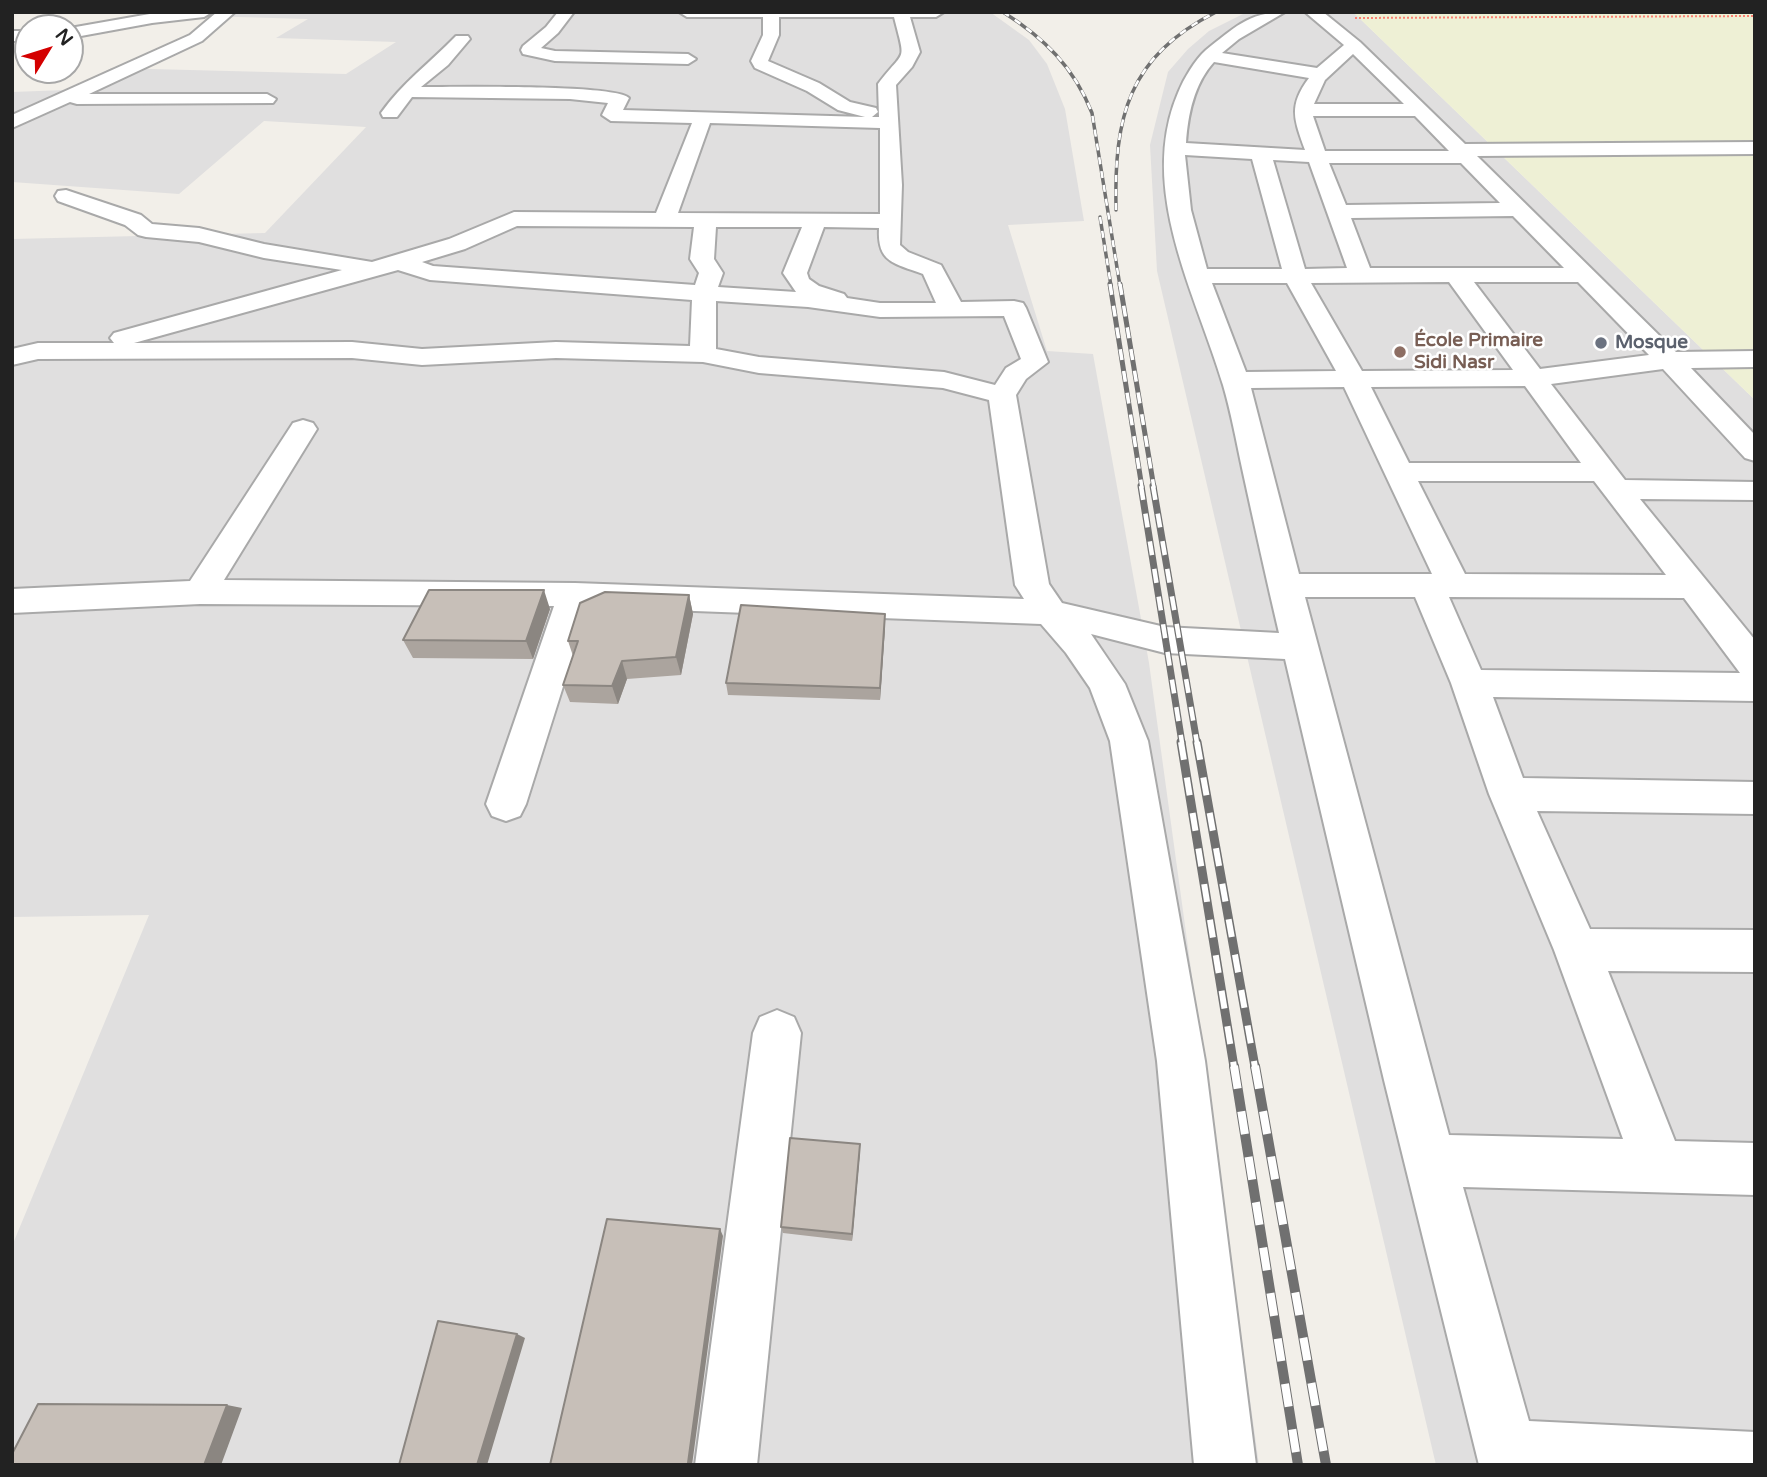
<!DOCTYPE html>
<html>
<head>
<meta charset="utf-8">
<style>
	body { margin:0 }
	#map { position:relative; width:1767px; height:1477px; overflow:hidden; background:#f2efe9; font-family:"Varela Round",sans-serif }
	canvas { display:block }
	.frame { position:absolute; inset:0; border:14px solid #222; pointer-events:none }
	.north { position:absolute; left:14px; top:14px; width:70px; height:70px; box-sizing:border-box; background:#fff; border:2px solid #a7a7a7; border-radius:50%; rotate:52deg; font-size:19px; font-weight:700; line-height:28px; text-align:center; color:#222 }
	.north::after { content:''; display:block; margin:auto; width:24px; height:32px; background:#d40000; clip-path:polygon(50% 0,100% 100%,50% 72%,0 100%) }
</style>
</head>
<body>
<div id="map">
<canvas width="1767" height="1477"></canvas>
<div class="frame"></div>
<div class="north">N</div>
</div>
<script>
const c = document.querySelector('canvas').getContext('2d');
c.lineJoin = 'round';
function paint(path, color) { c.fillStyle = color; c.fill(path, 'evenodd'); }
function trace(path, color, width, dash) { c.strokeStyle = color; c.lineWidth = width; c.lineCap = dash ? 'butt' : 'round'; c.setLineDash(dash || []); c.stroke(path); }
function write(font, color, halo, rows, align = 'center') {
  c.font = font + ' "Varela Round",sans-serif'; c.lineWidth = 5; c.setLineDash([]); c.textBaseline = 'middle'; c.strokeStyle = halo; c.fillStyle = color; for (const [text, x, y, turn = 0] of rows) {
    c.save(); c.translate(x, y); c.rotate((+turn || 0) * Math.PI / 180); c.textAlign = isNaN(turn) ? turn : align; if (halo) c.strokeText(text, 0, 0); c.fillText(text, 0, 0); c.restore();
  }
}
const residential = new Path2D(`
	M209 12H990L1029 40 1047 64 1065 109 1084 221 1008 225 1047 351 1093 354 1149 663 1259 1465H12V1246L149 915 12 917V239L265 233 366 127 264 121 179 194 12 182V92L66 90 112 68 346 74 396 42 276 38 308 19 203 16Z
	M1247 12H1353L1755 400V1465H1436L1157 271 1150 145 1168 72 1188 49 1209 31Z`);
const farmland = new Path2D(`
	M1353 12H1755V400Z`);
const path = new Path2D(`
	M1355 18 1755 16`);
const minor = new Path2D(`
	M212 12 204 17 152 23 70 38V28L161 12Z
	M217 12H235L202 41 89 94H267L276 99 273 103 77 104 70 102 12 128V115L190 35Z
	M558 12H574L558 33 541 48 555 51 688 54 696 59 688 64 555 61 523 54 521 50 523 46 546 27Z
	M679 12H944L936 17H910L920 52 912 67 896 85 902 185 900 245 908 252 941 265 961 302 1014 301 1023 303 1026 308 1048 362 1026 379 1016 395 1049 584 1062 603 1165 627 1279 633C1266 578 1254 523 1242 468 1236 440 1231 412 1223 385 1196 294 1137 189 1178 93 1184 78 1195 60 1206 50 1233 29 1248 12 1285 12L1239 39 1222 53 1317 68 1344 45 1305 12H1323L1360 42 1465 144 1755 142V154L1477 156 1676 352 1755 351V367L1691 368 1755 435V461L1745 458 1663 369 1551 384 1625 480 1755 482V500L1640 499 1755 640V701L1493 697 1523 778 1755 782V814L1537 811 1590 929 1755 930V972L1608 971 1675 1141 1755 1143V1195L1463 1187 1529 1421 1755 1432V1465H1479L1384 1080 1285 659 1165 653 1091 634 1125 684 1148 741 1205 1061 1256 1465H1194L1157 1061 1110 741 1090 688 1066 653 1041 624 588 607 526 804 520 816 506 821 492 816 486 804 554 606 200 604 12 613V589L190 581 293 423 303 420 313 423 317 429 224 580 575 583 1024 599 1015 585 989 400 943 388 759 373 703 362 556 358 422 365 352 358 38 359 12 365V349L38 343H114L110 338 114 333 342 270 264 258 199 242 146 237 138 235 125 225 58 201 55 196 58 191 66 190 141 215 152 224 199 228 264 244 372 262 449 239 514 212 656 213 692 123 611 121 602 115 608 103 570 99 412 97 397 117H383L381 113C402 83 431 62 456 36H468L470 39 448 65 421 87C450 87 617 84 629 98L623 110 865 117 838 110 807 91 755 68 751 61 763 35V17H687ZM779 17H894C906 65 906 47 878 84L879 117H872L878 112 876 108 850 102 819 83 768 61 779 35ZM1353 54 1404 104H1314L1325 80ZM1214 62 1309 78C1288 106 1294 119 1305 150L1186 143C1188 114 1194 84 1214 62ZM1313 116H1415L1449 151H1325ZM710 123 880 128V214L678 213ZM1185 155 1252 159 1282 269H1207L1191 210ZM1273 160 1309 162 1347 268 1305 269ZM1329 163H1461L1500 203 1346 205ZM1513 216 1564 268H1370L1351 218ZM517 226 694 227 690 259 699 273 695 285 433 266 422 262 465 249ZM716 227H802L783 273 796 292 718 287 723 273 714 259ZM824 227 879 228C877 263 894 263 923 274L936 303H880L847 298 844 294 819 286 809 279 807 273ZM398 270 430 280 692 300 690 346 556 342 422 349 352 342 134 343ZM1449 282 1513 370 1362 371 1311 283ZM1474 282H1578L1649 355 1540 369ZM1212 283H1287L1336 371 1246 372ZM716 301 808 307 880 317 1004 316 1021 359 1006 368 995 385 944 372 759 357 716 349ZM1525 386 1581 463H1409L1371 387ZM1344 387 1432 574H1299L1251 388ZM1418 481H1594L1666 575 1465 574ZM1305 597H1415L1451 683 1489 794 1554 950 1623 1139 1449 1135ZM1449 597 1684 598 1740 673 1481 670Z
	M12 31H28V41H12Z
	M777 1010 794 1017 801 1033 757 1465H695L753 1033 760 1017Z`);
const railFar4 = new Path2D(`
	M1003 12C1044 38 1074 67 1092 113L1120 286
	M1116 210C1114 116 1128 57 1216 12
	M1100 217 1111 286`);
const railFar3 = new Path2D(`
	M1110 284 1142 488
	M1120 284 1154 488`);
const railFar2 = new Path2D(`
	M1141 486 1182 743
	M1153 486 1197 743`);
const railFar1 = new Path2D(`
	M1181 742 1234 1067
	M1197 742 1255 1067`);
const rail = new Path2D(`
	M1234 1066 1298 1465
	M1255 1066 1326 1465`);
const wall = new Path2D(`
	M689 595 693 614 681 675 627 679 618 704 570 702 563 685 573 656 568 641Z
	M550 609 533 659 413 658 403 640Z
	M885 627 880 700 728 695 726 683Z
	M860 1144V1151L852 1241 783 1233 781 1227Z`);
const shadedWall = new Path2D(`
	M544 590 550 609 533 659 526 641Z
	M689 595 693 614 681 675 676 657Z
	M885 614V627L880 700V688Z
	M622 661 627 679 618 704 612 686Z
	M860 1144V1151L852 1241V1234Z
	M720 1229 723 1236 692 1465H689L688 1463Z
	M517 1334 525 1338 487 1465H477Z
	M227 1405 242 1408 221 1465H204Z`);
const building = new Path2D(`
	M429 590H544L526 641 403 640Z
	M605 592 689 595 676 657 622 661 612 686 563 685 578 641H568L580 603Z
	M741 605 885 614 880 688 726 683Z
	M790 1138 860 1144 852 1234 781 1227Z
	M607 1219 720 1229 688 1463 689 1465H550Z
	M438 1321 517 1334 477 1465H399Z
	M38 1404 227 1405 204 1465H12V1454Z`);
const markers = [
	[1601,343,7,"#6b7280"],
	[1400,352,7,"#8d6e63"]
];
const farEducationnames = [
	["École Primaire",1414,341],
	["Sidi Nasr",1414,363]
];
const farWorshipnames = [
	["Mosque",1615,343]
];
paint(residential, '#e0dfdf');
paint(farmland, '#eef0d5');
trace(minor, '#a9a9a9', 4);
trace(path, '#fa8072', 2, [2, 2]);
paint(minor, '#fff');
trace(railFar4, '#707070', 3.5);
trace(railFar3, '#707070', 5);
trace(railFar2, '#707070', 7);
trace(railFar1, '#707070', 9);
trace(rail, '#707070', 10);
trace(railFar4, '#fff', 2.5, [7]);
trace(railFar3, '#fff', 3.5, [11]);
trace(railFar2, '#fff', 4.5, [14]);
trace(railFar1, '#fff', 6, [18]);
trace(rail, '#fff', 8, [23]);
paint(wall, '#aba49e');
paint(shadedWall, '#8b8681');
paint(building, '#c7bfb8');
trace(building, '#8b8681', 2);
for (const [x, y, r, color] of markers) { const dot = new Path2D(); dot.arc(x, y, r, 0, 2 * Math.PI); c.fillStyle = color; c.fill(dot); trace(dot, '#fff', 2.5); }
write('bold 19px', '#785e54', '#fff', farEducationnames, 'left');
write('bold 19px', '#5b616d', '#fff', farWorshipnames, 'left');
</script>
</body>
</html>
